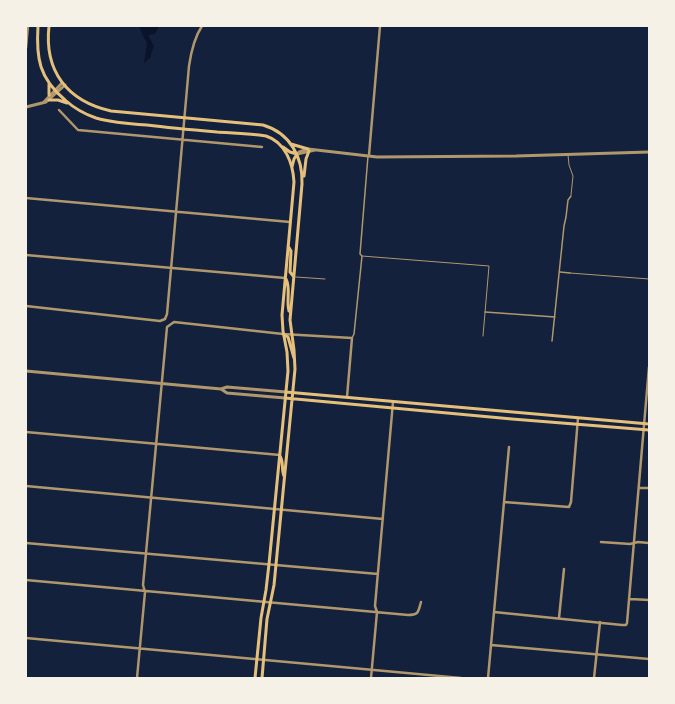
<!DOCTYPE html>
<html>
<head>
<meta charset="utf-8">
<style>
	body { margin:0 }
	#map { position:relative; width:675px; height:704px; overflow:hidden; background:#14213d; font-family:"Zilla Slab",serif }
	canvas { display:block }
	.frame { position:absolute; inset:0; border:27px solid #f6f1e7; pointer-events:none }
</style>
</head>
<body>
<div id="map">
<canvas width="675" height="704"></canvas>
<div class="frame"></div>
</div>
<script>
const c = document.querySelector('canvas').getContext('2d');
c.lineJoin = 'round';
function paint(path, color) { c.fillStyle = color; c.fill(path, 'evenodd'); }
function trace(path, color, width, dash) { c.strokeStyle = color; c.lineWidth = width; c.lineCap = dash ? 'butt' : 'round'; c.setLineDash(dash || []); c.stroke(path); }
const water = new Path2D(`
	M139 26H159L155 34 148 35 154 46 150 58 144 63 147 43 143 36Z`);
const service = new Path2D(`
	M568 155 569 165 573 176 571 195
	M362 256 489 266 483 336
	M570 273 649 279
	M296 277 325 279`);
const pedestrian = new Path2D(`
	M560 272 570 273
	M485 312 555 317
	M352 338 354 334 362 256 360 254 368 156
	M552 341 564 226 566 217 568 200 571 196`);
const minor = new Path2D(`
	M26 48 28 26
	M59 110 78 130 262 147
	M369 155 380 26
	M26 198 290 222
	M26 255 285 278
	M26 306 160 321 165 319 167 314 189 66C191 52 194 38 202 26
	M26 432 280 455
	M26 486 383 519
	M640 488H649
	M504 502 569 507 571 502 578 418
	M601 542 630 544 638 542 649 543
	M26 543 378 574
	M26 580 408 615C419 615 418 612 421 602
	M630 599 649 600
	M494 612 622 625H626L627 623 649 367
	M559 618 564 569
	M26 638 461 678
	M491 645 649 659
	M137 678 145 592 143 585 146 553 167 327 174 322 283 334 352 338 347 397
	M371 678 377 612 375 606 393 402
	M488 678 509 447
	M594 678 600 622`);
const tertiary = new Path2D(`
	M44 102 62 83
	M26 107 46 102 65 85
	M297 154 299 152 308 149 377 157 516 156 649 152
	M297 154 315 150
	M26 371 221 389 227 387 286 392
	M221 389 227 393 285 398`);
const secondary = new Path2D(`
	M38 26C36 58 39 78 65 100 74 108 84 114 96 118 113 123 130 124 147 125 171 128 194 130 217 132 233 133 250 133 266 136 285 142 293 163 294 182L282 315 283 331 287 352 288 371 269 564 266 590 261 618 255 678
	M49 26C44 71 67 101 111 111L263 125C290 133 303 157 302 184L290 320 294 350 295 369 274 585 267 619 262 678
	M49 95V84
	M49 100H58L67 103
	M291 144 308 149
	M283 147 290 152 297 154 294 159 292 167
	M304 176 306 159 309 151
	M288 246 291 251 290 272 294 277
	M286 279C291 289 286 300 289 311
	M283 334 288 337 294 358
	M286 392 649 424
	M285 398 512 419 649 430
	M280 456C284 462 281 469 284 476`);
paint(water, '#0b132b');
trace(service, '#b1986c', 1);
trace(pedestrian, '#b1986c', 1.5);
trace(minor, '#b1986c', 2.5);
trace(tertiary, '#b1986c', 3);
trace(secondary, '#e5c07b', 3);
</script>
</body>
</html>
